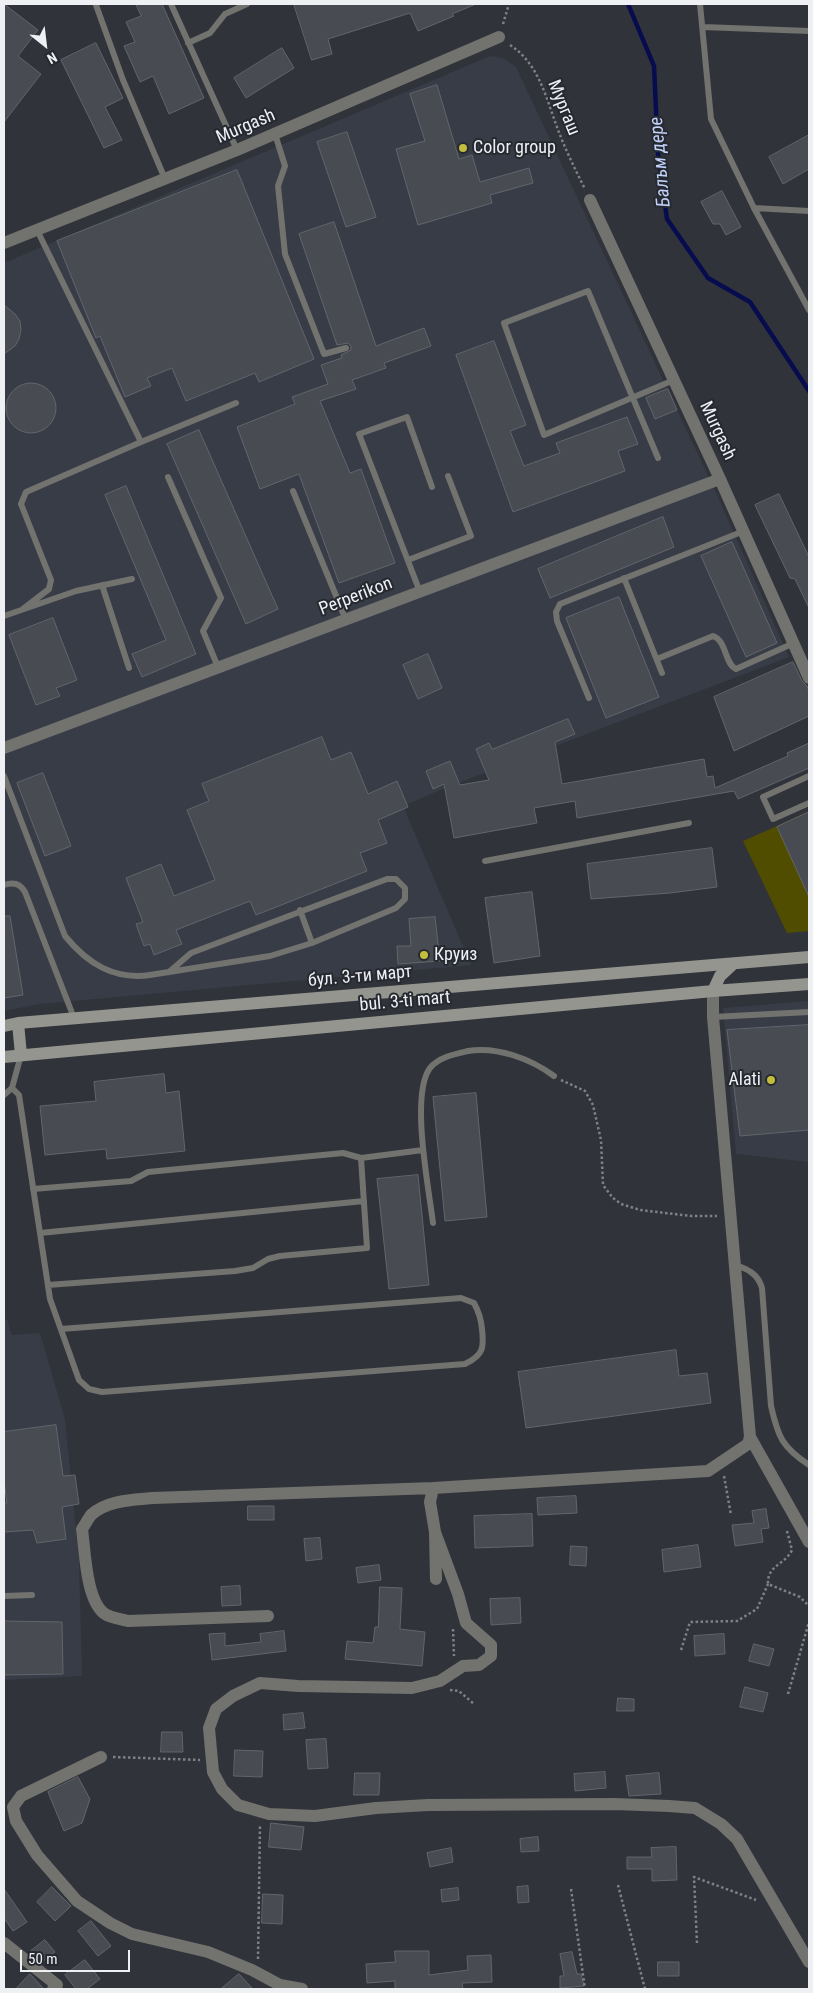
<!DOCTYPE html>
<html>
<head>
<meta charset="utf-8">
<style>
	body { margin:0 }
	#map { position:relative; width:813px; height:1993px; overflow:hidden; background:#303339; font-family:"Roboto Condensed",sans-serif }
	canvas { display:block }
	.frame { position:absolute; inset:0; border:5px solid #eef0f4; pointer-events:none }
	.north { position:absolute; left:20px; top:20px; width:50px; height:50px; -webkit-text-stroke:4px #26292f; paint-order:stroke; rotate:151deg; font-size:14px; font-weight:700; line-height:20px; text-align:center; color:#eef0f4 }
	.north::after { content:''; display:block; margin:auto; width:18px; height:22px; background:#eef0f4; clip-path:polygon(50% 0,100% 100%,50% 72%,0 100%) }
	.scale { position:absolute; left:20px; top:1950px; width:110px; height:22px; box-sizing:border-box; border:2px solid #eef0f4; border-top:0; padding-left:6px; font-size:15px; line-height:18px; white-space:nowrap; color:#eef0f4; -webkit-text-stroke:4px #26292f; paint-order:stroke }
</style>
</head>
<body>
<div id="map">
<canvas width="813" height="1993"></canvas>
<div class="frame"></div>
<div class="north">N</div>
<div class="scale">50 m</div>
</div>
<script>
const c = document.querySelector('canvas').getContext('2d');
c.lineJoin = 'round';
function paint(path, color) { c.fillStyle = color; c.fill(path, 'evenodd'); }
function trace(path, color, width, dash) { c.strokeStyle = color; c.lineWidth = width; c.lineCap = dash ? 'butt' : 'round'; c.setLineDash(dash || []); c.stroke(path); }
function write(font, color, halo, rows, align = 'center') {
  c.font = font + ' "Roboto Condensed",sans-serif'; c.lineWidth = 4; c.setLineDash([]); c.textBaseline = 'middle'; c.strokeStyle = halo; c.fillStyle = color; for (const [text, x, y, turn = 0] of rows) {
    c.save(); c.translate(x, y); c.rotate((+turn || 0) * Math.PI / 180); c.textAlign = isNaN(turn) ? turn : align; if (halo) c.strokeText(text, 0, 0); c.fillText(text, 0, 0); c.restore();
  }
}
const built = new Path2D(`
	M490 56 503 58 516 67 718 497 789 657 445 788 403 806 471 965 40 1004 4 1011V263Z
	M809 1001V1162L736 1154 723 1008Z
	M7 1319 12 1335 40 1333 65 1419 79 1561 82 1676 4 1680V1320Z`);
const green = new Path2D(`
	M809 812V931L787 933 743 841Z`);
const stream = new Path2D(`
	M628 4 654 66 658 153 667 219 708 278 750 302 809 391`);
const building = new Path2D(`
	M4 4 38 30 18 56 41 74 4 122Z
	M136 4H162L204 98 169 114 153 76 140 82 124 46 135 42 126 22 141 16Z
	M294 4H476L452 14 454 16 418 31 410 13 328 39 332 54 312 60Z
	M96 43 123 98 105 107 122 140 104 148 61 60Z
	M282 48 294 68 246 98 234 78Z
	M437 85 459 159 472 155 480 182 529 168 533 183 490 195 492 203 418 225 396 149 425 141 410 94Z
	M347 132 376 217 346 227 317 142Z
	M809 135V169L783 184 769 157Z
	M237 170 314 359 259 382 255 373 186 401 172 368 147 378 151 386 125 397 100 336 96 338 57 241Z
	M722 191 741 227 726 235 720 224H713L701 202Z
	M334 222 376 346 424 328 431 346 384 363 386 368 352 380 356 389 320 401 350 473 361 469 395 563 339 583 299 474 260 489 237 427 295 404 292 397 328 384 321 365 342 358 341 355 351 350V346L348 343 337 345 299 234Z
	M4 305 15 314 20 321 21 330 19 339 15 346 4 354Z
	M494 341 526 425 510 431 524 466 560 453 556 443 627 417 638 444 618 451 625 471 513 512 456 355Z
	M6 408a25 25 0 1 1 50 0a25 25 0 1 1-50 0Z
	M668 389 677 410 655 419 646 398Z
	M199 430 278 609 246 624 167 444Z
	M126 486 196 654 142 677 132 654 166 640 105 495Z
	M779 494 809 557V608L795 579 790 578 755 505Z
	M663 517 674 547 550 598 538 569Z
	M732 542 777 643 746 657 701 556Z
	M619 597 659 697 606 718 566 618Z
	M53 618 77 680 56 688 60 696 36 705 9 635Z
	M428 654 442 688 418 699 403 665Z
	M793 662 802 681 807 686 809 691V716L734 751 714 697Z
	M568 719 575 734 555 742 562 784 704 759 707 777 713 776 715 788 788 756 787 753 809 743V768L738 799 734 791 577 818 575 801 534 808 537 823 454 838 444 784 433 789 426 771 450 761 460 785 489 780 476 749 489 743 492 749Z
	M322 737 331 760 351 752 368 794 397 781 408 807 378 820 387 843 360 853 367 871 256 915 250 901 176 930 182 944 154 955 150 944 144 946 136 924 143 922 126 878 161 864 174 896 215 880 187 810 209 801 202 784Z
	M43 773 71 846 45 856 17 783Z
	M809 812V897L777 827Z
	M712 848 717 887 670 893 591 899 587 864Z
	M532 892 540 956 494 963 485 898Z
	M4 916H10L23 995 4 998Z
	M435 917 440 961 398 964 397 946H411L409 919Z
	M809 1025V1130L740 1136 727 1030Z
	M164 1074 166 1093 179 1091 185 1151 107 1159 106 1149 45 1155 40 1106 96 1101 94 1082Z
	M476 1093 487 1217 445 1221 433 1097Z
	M418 1175 429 1285 389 1289 377 1179Z
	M676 1350 679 1376 707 1373 711 1403 526 1428 518 1372Z
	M56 1425 63 1476 75 1475 79 1504 62 1507 66 1539 37 1543 33 1530 4 1532V1503H7L4 1481V1432Z
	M576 1496 577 1513 538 1515 537 1498Z
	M248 1506H274V1520H248Z
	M766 1509 769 1528 761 1529 763 1542 735 1546 732 1525 754 1523 752 1511Z
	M532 1514 533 1546 475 1548 474 1516Z
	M320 1538 322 1559 306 1561 304 1539Z
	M698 1545 701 1567 664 1572 662 1550Z
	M571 1546 587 1547 586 1566 570 1565Z
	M379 1565 381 1580 358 1583 356 1568Z
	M240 1586 241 1605 222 1606 221 1587Z
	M380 1587 402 1588 400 1629 425 1632 422 1666 345 1659 347 1641 373 1643 375 1627H378Z
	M520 1598 521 1623 491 1625 490 1599Z
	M4 1621 62 1622 63 1674 4 1675Z
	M284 1631 286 1651 212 1660 209 1634 225 1633V1646L261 1642 260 1634Z
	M724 1634 725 1654 695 1656 694 1636Z
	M754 1644 774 1649 769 1666 749 1661Z
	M745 1687 768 1693 763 1712 740 1707Z
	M618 1698 634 1699V1711H617Z
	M303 1713 305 1728 284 1730 283 1715Z
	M162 1732H182L183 1752H161Z
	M326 1739 328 1768 308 1769 306 1740Z
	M235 1750 263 1751 262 1777 234 1776Z
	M605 1772 606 1788 575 1791 574 1774Z
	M355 1773H380L379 1795H354Z
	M659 1773 661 1794 629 1796 626 1776Z
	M78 1777 90 1799 82 1823 64 1831 48 1792Z
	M271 1823 304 1827 301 1850 269 1847Z
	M538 1837 539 1851 521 1852 520 1839Z
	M676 1847 677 1880 652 1881V1869H627V1857H652L651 1848Z
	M451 1848 453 1862 430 1867 427 1853Z
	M528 1886 529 1902 518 1903 517 1887Z
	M52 1887 71 1906 55 1921 37 1902Z
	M458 1888 459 1900 442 1902 441 1890Z
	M4 1889 27 1922 13 1931 4 1918Z
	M263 1894 283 1895 282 1924 262 1923Z
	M91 1921 111 1946 98 1956 78 1931Z
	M45 1940 55 1952 42 1962 31 1951Z
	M395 1951H429V1975L468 1970 467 1956 491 1955 492 1982 462 1983 463 1989H395V1981L367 1983 366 1964 395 1962Z
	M572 1952 577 1974H581L584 1986 560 1988V1976H564L560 1954Z
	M85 1960 100 1979 87 1989H76L65 1975Z
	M658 1962H679V1976H658Z
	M30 1974 44 1989H16Z
	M239 1974 253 1989H221Z`);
const path = new Path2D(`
	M503 24 509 4
	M510 45C541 65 547 103 560 135 567 153 576 171 585 189
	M561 1080 585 1091 593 1105 601 1140 603 1185 613 1198 621 1204 640 1210 691 1216H717
	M724 1476 731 1515
	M787 1531 792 1550C785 1565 767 1565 768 1584L800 1597 809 1606
	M453 1629 454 1656
	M681 1650 690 1622 737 1621 757 1609 768 1584
	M450 1690 459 1691 474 1704
	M788 1694 809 1622
	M113 1757 200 1760
	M618 1885 645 1989
	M571 1889 585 1989
	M697 1943 694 1877 756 1900
	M258 1959 260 1824`);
const lane = new Path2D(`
	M171 4 237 150
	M700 4 711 119 754 208 809 310
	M96 5 123 80 165 179
	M703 27 809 31
	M188 43 210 33 225 14 247 4
	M275 134 285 166 278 186 285 254 324 354 346 348
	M754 208 809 211
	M37 230 141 442
	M658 458 588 291 504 323 544 435 674 380
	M168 477 221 598 203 631 218 667
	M293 491 346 620
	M408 560 471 536 448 476
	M624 578 662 673
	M102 585 129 668
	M420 592 359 434 407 417 432 487
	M23 609 49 589 51 580 21 504 26 492 141 442 236 403
	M4 616 76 591 132 579
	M657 659 713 636C727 641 724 663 736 669L794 643
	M589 698 557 621 556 612 560 604 744 531
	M4 776 65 936C88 964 114 980 150 975L270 956 312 943 396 908 405 899V888L396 879H387L191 953 169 972
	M809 776 763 797 773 819 809 803
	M485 861 689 823
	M4 885C13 882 20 883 25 892L74 1018
	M300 910 312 943
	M713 1017 809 1012
	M12 1088 19 1095 50 1299 79 1380 89 1389 102 1392 465 1364C484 1355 484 1347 482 1329 481 1318 479 1312 474 1303L461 1298 61 1329
	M4 1095 12 1088 21 1055
	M361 1158 423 1150
	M33 1189 131 1181 148 1172 343 1153 361 1158 367 1248 280 1256 268 1259 253 1268 235 1271 48 1285
	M433 1223C429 1189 410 1095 430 1068 439 1057 455 1054 468 1051 497 1046 531 1059 554 1076
	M40 1233 364 1201
	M735 1265C748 1269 758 1274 762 1288L771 1406C778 1437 782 1447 809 1465
	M4 1596 32 1595`);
const street = new Path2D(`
	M590 200 720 479 809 678
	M4 243 237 150 499 37
	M4 748 720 479
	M713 991V1017L750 1437 809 1542
	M433 1488 430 1502 435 1532 436 1579
	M435 1532 458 1594 466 1623 491 1645V1656L479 1665 463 1666 440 1681 412 1688 298 1686 260 1683 233 1696 216 1709 209 1728 213 1772 222 1789 238 1805 269 1814 315 1816 376 1808 428 1805 614 1804 669 1806 695 1808 721 1824 737 1839 809 1962
	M268 1616 128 1621C121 1619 111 1618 105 1614 86 1601 85 1551 82 1529 85 1525 88 1519 91 1515 107 1500 133 1500 153 1498L433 1488 708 1471 748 1444 750 1437
	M101 1757 21 1796 13 1807 16 1821 37 1855 77 1901 110 1923 132 1934 208 1952 252 1970 280 1985 302 1989
	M4 1943 57 1985 53 1989`);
const secondary = new Path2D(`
	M713 991 720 976 733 964
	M18 1023 21 1055
	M4 1026 18 1023 809 957
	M4 1057 713 991 809 984`);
const markers = [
	[463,148,5,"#c3bd3e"],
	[424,955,5,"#c3bd3e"],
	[771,1080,5,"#c3bd3e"]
];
const streetNames = [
	["Мургаш",563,108,68],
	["Murgash",246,127,-23],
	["Murgash",717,431,65],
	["Perperikon",356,597,-21],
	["бул. 3-ти март",360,977,-5],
	["bul. 3-ti mart",405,1002,-5]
];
const poiNames = [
	["Color group",473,148],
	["Круиз",434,955],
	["Alati",761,1080,"right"]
];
const waterNames = [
	["Балъм дере",661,162,-95]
];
paint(built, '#373c47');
paint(green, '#514d00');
trace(stream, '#070c4f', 4.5);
paint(building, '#484b51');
trace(building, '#62656c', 1);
trace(path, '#7f8186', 2.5, [2.5, 2.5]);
trace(lane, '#72726e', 6);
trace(street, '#72726e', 12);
trace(secondary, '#95958f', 12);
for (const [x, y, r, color] of markers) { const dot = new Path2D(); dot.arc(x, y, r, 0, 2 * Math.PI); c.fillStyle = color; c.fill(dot); trace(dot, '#26292f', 2); }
write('18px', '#eef0f4', '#26292f', streetNames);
write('18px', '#eef0f4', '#26292f', poiNames, 'left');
write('italic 19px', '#c1d1fa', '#26292f', waterNames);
</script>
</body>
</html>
